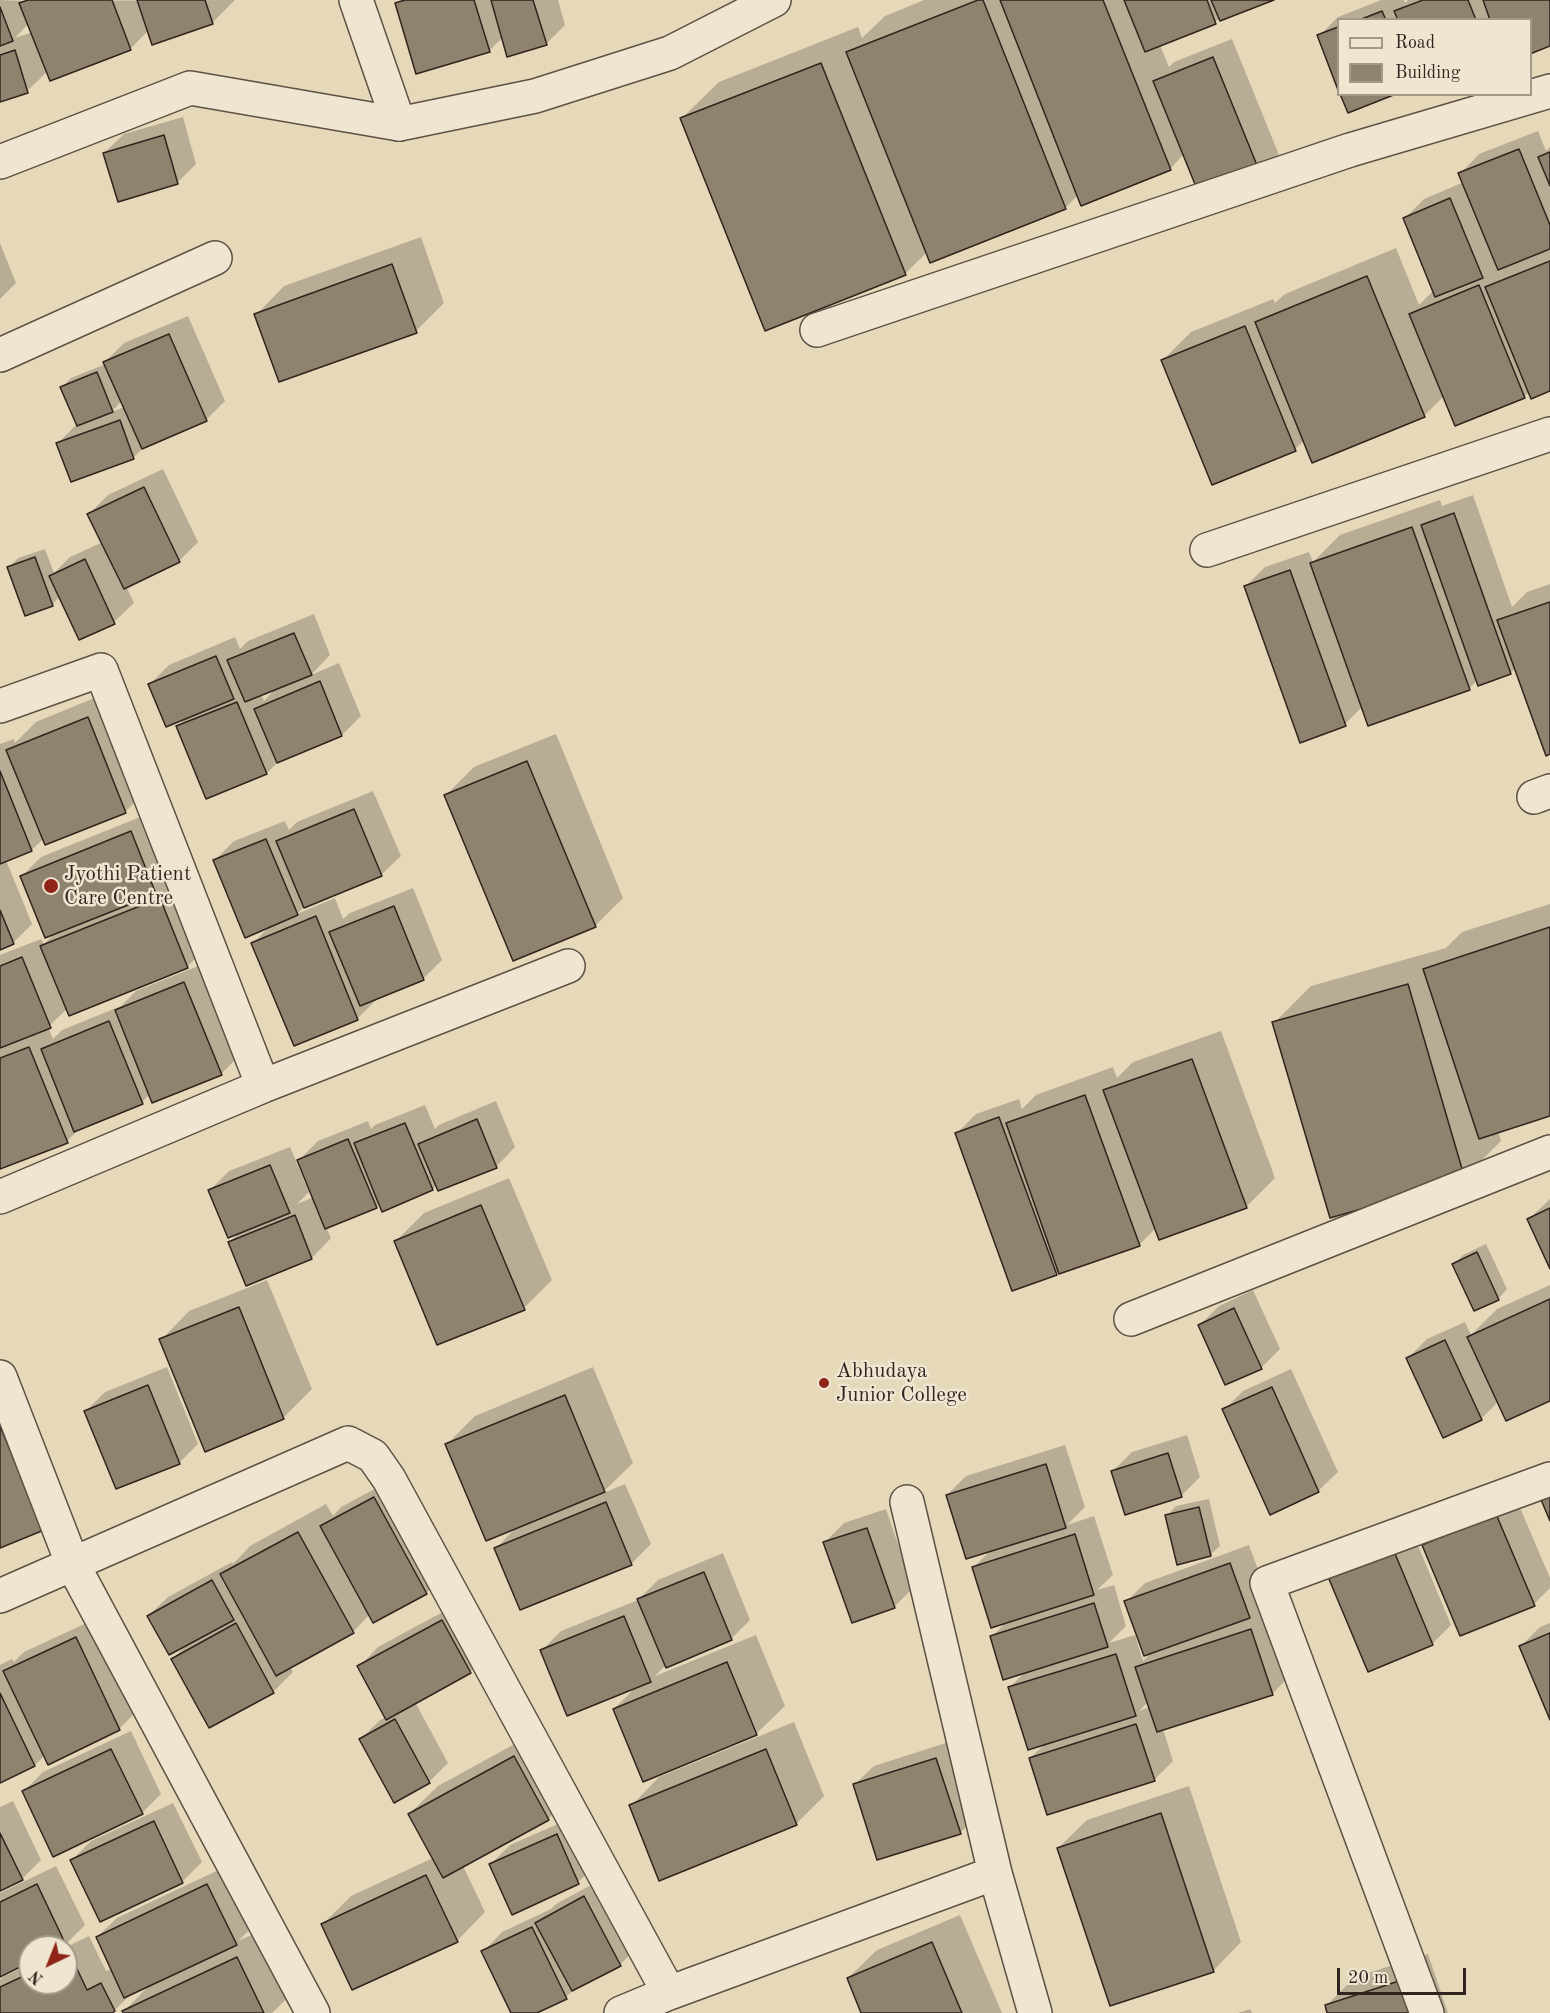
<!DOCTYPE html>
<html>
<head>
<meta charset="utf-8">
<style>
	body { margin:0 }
	#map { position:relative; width:1550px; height:2013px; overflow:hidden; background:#e6d9ba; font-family:"Old Standard TT",serif }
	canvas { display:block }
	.legend { position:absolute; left:1337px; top:18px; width:195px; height:78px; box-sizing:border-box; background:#efe6d2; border:2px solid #a3988a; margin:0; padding:8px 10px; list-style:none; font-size:18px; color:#31231d }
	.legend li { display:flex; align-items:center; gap:12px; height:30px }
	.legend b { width:30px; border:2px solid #a3988a }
	.north { position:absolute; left:18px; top:1935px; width:60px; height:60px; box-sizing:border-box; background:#efe6d2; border:2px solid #a3988a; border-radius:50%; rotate:223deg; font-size:16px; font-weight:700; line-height:24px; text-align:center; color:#31231d }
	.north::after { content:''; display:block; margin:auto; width:21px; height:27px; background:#8f2418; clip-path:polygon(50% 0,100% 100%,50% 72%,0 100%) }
	.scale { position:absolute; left:1337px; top:1968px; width:129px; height:27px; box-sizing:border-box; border:3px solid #31231d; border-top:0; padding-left:8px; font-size:18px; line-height:21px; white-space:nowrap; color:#31231d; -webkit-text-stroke:4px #efe6d2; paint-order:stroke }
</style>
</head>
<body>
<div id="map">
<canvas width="1550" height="2013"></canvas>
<ul class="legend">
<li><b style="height:8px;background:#efe6d2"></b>Road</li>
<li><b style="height:16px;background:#8f826f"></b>Building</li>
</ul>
<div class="north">N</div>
<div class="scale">20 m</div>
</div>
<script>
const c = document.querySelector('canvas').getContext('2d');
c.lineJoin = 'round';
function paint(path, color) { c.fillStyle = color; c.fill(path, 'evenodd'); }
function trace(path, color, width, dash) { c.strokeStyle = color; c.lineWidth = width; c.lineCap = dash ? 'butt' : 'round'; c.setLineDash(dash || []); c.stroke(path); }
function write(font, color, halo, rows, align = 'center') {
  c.font = font + ' "Old Standard TT",serif'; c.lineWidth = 5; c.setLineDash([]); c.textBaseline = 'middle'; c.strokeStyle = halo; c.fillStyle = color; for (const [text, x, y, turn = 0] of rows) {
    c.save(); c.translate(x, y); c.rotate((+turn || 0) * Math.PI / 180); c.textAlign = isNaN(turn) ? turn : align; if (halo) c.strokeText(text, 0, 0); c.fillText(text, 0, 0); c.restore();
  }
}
const shadow = new Path2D(`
	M0 0 24 1 235 0 212 23 149 30 131 48 51 79 48 71 27 91 0 100ZM29 23 33 32 15 38Z
	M400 0H558L565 25 546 44 503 37 490 50 417 72 397 3Z
	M924 0H1270L1220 18 1215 22 1160 45 1169 67 1174 62 1232 39 1279 155 1260 174 1184 154 1170 169 1078 195 1065 208 927 252 905 274 682 118 719 82 858 27 862 38 885 16Z
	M1381 0H1404L1405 3 1408 0H1550V45L1530 20H1338V86L1319 36 1338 17Z
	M183 117 196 164 177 183 104 153 124 134Z
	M1538 131 1546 151 1550 147V390L1529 392 1524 397 1444 396 1424 416 1305 440 1295 449 1163 360 1191 332 1273 299 1275 303 1285 294 1396 248 1419 305 1434 290 1405 218 1424 199 1464 182 1460 174 1479 154Z
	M421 237 444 303 416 331 256 315 284 286Z
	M0 243 16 283 0 299Z
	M188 316 225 401 206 420 145 446 133 458 58 443 77 424 62 387 71 378 106 364 105 362 124 343ZM122 401 125 407 111 412Z
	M163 469 198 542 179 561 126 586 134 603 114 622 80 638 60 596 52 605 9 567 18 558 45 549 54 573 70 557 103 542 89 514 108 495Z
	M1473 495 1512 607 1527 592 1550 584V753L1516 668 1510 673 1477 680 1469 689 1363 706 1345 724 1246 586 1265 567 1309 552 1313 562 1340 535 1440 500 1442 506Z
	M314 614 330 655 311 675 339 663 361 716 342 735 279 761 267 773 178 726 188 716 150 684 169 665 235 637 240 649 248 641ZM276 688 264 701 261 694Z
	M116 689 154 783 126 811 46 843 44 838 32 850 6 860 32 924 13 943 0 948V744L14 739 15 743 36 722Z
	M556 734 623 898 595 926 446 795 474 767Z
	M373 791 401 856 381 875 304 907 297 914 335 898 343 919 350 913 413 888 442 960 423 979 376 998 377 999 357 1019 253 943 271 925 215 860 234 841 285 821 289 830 297 822Z
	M150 813 215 938 187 967 67 1009 48 1027 53 1039 62 1030 121 1006 136 991 203 964 240 1055 221 1074 150 1094 142 1102 81 1127 67 1141 0 1168V955L41 939 44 944 57 931 22 876 41 857Z
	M1550 904V1114L1498 1131 1501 1141 1464 1178 1274 1023 1311 986 1446 948 1462 932Z
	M1221 1031 1275 1178 1246 1207 1156 1228 1139 1245 1060 1270 1056 1274 957 1133 976 1114 1019 1099 1022 1109 1036 1095 1113 1067 1117 1078 1133 1062Z
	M496 1101 515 1147 496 1167 437 1185 433 1189 383 1210 380 1203 376 1207 326 1227 331 1238 312 1258 246 1284 230 1242 241 1231 210 1190 229 1171 290 1147 309 1192 297 1204 314 1197 299 1160 318 1141 368 1121 371 1129 375 1125 425 1105 435 1129 439 1125Z
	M509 1178 552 1280 524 1308 396 1241 424 1213Z
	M1550 1199V1265L1529 1219Z
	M1486 1244 1507 1289 1498 1299 1454 1264 1463 1255Z
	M267 1280 312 1389 283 1418 161 1340 189 1311Z
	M1550 1285V1400L1498 1402 1481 1419 1408 1358 1427 1339 1465 1322 1471 1335 1497 1309Z
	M1253 1290 1280 1349 1261 1368 1200 1325 1219 1306Z
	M167 1367 198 1444 179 1463 86 1411 105 1392Z
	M593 1367 633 1463 601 1494 625 1484 651 1544 631 1564 496 1548 517 1527 447 1444 475 1416Z
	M1291 1369 1338 1472 1318 1491 1224 1410 1243 1391Z
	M0 1414 63 1510 0 1547Z
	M1187 1435 1200 1477 1181 1496 1112 1472 1132 1452Z
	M1065 1445 1085 1507 1067 1525 1094 1516 1113 1575 1097 1590 1114 1585 1126 1626 1109 1643 1135 1635 1143 1661 1154 1650 1126 1602 1145 1583 1249 1545 1268 1597 1256 1609 1280 1602 1301 1665 1273 1693 1163 1729 1173 1761 1154 1780 1030 1758 1046 1743 1010 1687 1026 1671 992 1637 1007 1621 974 1567 991 1550 947 1495 966 1476ZM1148 1702 1150 1707 1139 1711Z
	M393 1479 446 1573 426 1593 374 1621 370 1614 353 1632 290 1667 293 1672 274 1691 210 1726 173 1659 186 1645 148 1616 168 1597 232 1562 233 1564 250 1546 326 1504 333 1516 341 1507Z
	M1515 1496 1550 1578V1588L1534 1604 1424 1545 1443 1526Z
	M1209 1499 1220 1546 1210 1555 1167 1516 1176 1506Z
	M886 1509 913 1588 894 1607 825 1542 844 1523Z
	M1410 1526 1451 1625 1432 1644 1327 1572Z
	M723 1553 750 1620 731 1639 666 1665 655 1676 756 1635 785 1706 756 1734 614 1709 638 1685 542 1650 561 1631 638 1600 658 1580Z
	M461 1602 489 1652 470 1672 415 1702 448 1763 429 1782 361 1739 380 1720 386 1717 359 1667 378 1647Z
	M95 1619 138 1710 119 1729 45 1755 35 1765 0 1781V1665L12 1659 14 1662 24 1652Z
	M1550 1623V1716L1521 1646 1540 1627Z
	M794 1722 824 1796 796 1824 631 1806 659 1777Z
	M542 1729 577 1791 548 1819 463 1866 485 1912 457 1941 323 1924 351 1896 433 1858 409 1814 438 1786Z
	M131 1731 161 1794 142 1813 24 1791 43 1772Z
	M955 1740 979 1814 960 1833 854 1785 874 1766Z
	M1189 1786 1241 1942 1213 1971 1058 1848 1087 1820Z
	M13 1801 41 1860 22 1879 0 1889V1807Z
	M173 1803 202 1862 183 1881 101 1920 72 1860 91 1841Z
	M576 1816 598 1863 578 1882 512 1913 491 1864 510 1845Z
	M56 1866 85 1925 66 1944 59 1947H30V1961L0 1975V1893Z
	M227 1866 255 1925 238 1941 265 1929 295 1991 272 2013H125L124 2011 150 1985 132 1993 115 2010 109 2013H0V1980L3 1977 30 1964V1983H66V1947L89 1936 106 1971 112 1969 97 1937 117 1918Z
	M604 1878 639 1945 620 1965 576 1988 566 1997 534 2013H513L483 1952 502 1932 551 1909 556 1904Z
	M960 1915 1002 2013H863L848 1978 877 1950Z
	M1428 1954 1448 2013H1329L1326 2006 1355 1977Z
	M1250 2009 1252 2013H1238Z`);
const building = new Path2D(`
	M28 0H112L131 50 50 81 19 3Z
	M137 0H205L213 24 152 45Z
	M405 0H474L490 52 416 74 395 3Z
	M491 0H533L547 45 507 57Z
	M978 0H983L1066 209 930 263 846 52Z
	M1000 0H1103L1171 170 1081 206Z
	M1124 0H1207L1216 24 1145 52Z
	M1211 0H1274L1220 21Z
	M1423 0H1468L1476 20H1398L1394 11Z
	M1483 0H1550V46L1530 54V20H1490Z
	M0 7 13 41 0 46Z
	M1382 11 1386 20H1359Z
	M1338 27V90L1317 35Z
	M15 50 28 93 0 102V55Z
	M1213 57 1261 175 1201 199 1153 81Z
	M821 63 906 275 765 331 680 118Z
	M1340 94H1396L1348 113Z
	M164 135 178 184 118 202 103 153Z
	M1519 149 1550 225V249L1498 270 1458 173Z
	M1550 152V186L1538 157Z
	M1450 198 1483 278 1435 297 1403 218Z
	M1550 261V391L1531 399 1485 287Z
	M392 264 417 333 279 382 254 314Z
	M1367 276 1425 417 1312 463 1255 322Z
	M1479 285 1525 398 1455 426 1409 314Z
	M1245 326 1296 451 1212 485 1161 360Z
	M169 334 207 421 142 449 103 362Z
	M97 372 113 412 77 426 60 387Z
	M120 420 134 459 71 482 56 443Z
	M144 487 180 562 124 589 87 514Z
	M1454 513 1511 674 1478 686 1421 525Z
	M1412 527 1470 690 1368 726 1310 563Z
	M35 557 53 606 25 616 7 567Z
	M85 559 115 624 79 640 49 576Z
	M1290 570 1346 726 1300 743 1244 586Z
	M1550 602V754L1546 756 1497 620Z
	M294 633 312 675 245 702 227 660Z
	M216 656 234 699 166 727 148 684Z
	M320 681 342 736 277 763 254 709Z
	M237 702 267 774 206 799 176 726Z
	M88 717 126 813 45 845 6 750Z
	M527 761 596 927 513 961 444 795Z
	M0 771 32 851 0 864Z
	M354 809 382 876 304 908 276 841Z
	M131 831 156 894 45 938 20 876Z
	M266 839 298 915 245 938 213 860Z
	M160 898 188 968 69 1016 40 946Z
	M394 906 424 980 360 1006 329 932Z
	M0 910 14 944 0 950Z
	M316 916 358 1020 294 1046 251 943Z
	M1550 927V1116L1479 1139 1423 969Z
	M22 957 51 1028 0 1048V966Z
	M184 982 222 1075 152 1103 115 1010Z
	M1408 984 1465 1179 1330 1218 1272 1022Z
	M109 1021 143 1104 74 1132 41 1049Z
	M29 1047 68 1143 0 1169V1058Z
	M1192 1059 1247 1208 1159 1240 1103 1090Z
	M1085 1095 1140 1246 1059 1274 1006 1123Z
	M999 1117 1057 1275 1012 1291 955 1133Z
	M477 1119 497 1168 438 1191 418 1144Z
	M405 1123 433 1190 382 1212 354 1143Z
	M348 1139 377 1208 325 1229 297 1160Z
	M270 1165 290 1213 228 1238 208 1190Z
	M481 1205 525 1310 437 1345 394 1241Z
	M1550 1208V1269L1527 1219Z
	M295 1215 312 1259 246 1286 228 1242Z
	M1477 1252 1499 1300 1474 1311 1452 1264Z
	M1550 1299V1401L1506 1421 1467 1337Z
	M239 1307 284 1419 205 1452 159 1339Z
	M1234 1308 1262 1369 1225 1385 1198 1325Z
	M1445 1340 1482 1420 1443 1438 1406 1358Z
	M148 1385 180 1464 116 1489 84 1411Z
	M1272 1387 1319 1492 1270 1515 1222 1409Z
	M565 1395 605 1492 486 1541 445 1444Z
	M0 1426 44 1530 0 1548Z
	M1168 1453 1182 1497 1125 1515 1111 1471Z
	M1046 1464 1066 1528 966 1559 946 1495Z
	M1550 1490V1521L1539 1495Z
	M374 1497 427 1594 373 1623 320 1526Z
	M606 1502 632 1565 520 1610 494 1548Z
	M1199 1507 1211 1556 1177 1565 1165 1515Z
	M1496 1514 1535 1606 1460 1636 1422 1545Z
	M867 1528 895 1608 852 1623 823 1542Z
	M298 1532 354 1633 276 1676 220 1574Z
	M1075 1534 1094 1595 991 1628 972 1567Z
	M1391 1544 1433 1645 1368 1672 1326 1572Z
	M1230 1563 1250 1618 1144 1656 1124 1601Z
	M704 1572 732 1640 666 1668 637 1599Z
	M212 1580 234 1620 169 1655 147 1616Z
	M1094 1603 1108 1647 1003 1680 990 1636Z
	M624 1616 651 1682 567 1716 540 1650Z
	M442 1620 471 1673 386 1720 357 1666Z
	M236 1623 274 1693 209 1728 171 1659Z
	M1251 1629 1273 1695 1157 1732 1135 1667Z
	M1550 1633V1720L1519 1646Z
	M76 1637 120 1730 48 1765 3 1671Z
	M1116 1654 1136 1716 1028 1750 1008 1687Z
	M727 1662 757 1735 643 1782 613 1709Z
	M0 1693 35 1766 0 1783Z
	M395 1719 430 1783 394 1803 359 1739Z
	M1136 1724 1155 1781 1047 1815 1029 1758Z
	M111 1749 143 1814 53 1857 22 1791Z
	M766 1749 797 1825 659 1881 629 1805Z
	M514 1756 549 1820 443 1878 408 1814Z
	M936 1758 961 1834 877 1860 853 1784Z
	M1161 1813 1214 1972 1110 2006 1057 1848Z
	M154 1821 183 1883 100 1922 70 1860Z
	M0 1833 23 1880 0 1891Z
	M557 1834 579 1884 512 1915 489 1864Z
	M426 1875 458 1942 352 1990 321 1924Z
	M37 1884 66 1945 63 1947H30V1962L0 1977V1902Z
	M207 1884 237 1945 124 1998 96 1937Z
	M584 1896 621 1966 572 1991 535 1923Z
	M532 1927 567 1999 537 2013H511L481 1951Z
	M932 1942 962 2013H861L847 1978Z
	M70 1954 87 1990 101 1983 115 2011 112 2013H0V1987L30 1973V1983H66V1956Z
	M237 1957 264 2013H123L122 2011Z
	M1399 1981 1410 2013H1327L1325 2005Z`);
const minor = new Path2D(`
	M0 162 190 88 399 124 535 96 670 53 774 0
	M817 330 1350 150 1550 91
	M0 355 215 258
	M1207 550 1550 434
	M0 706 101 670 263 1086
	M1534 797 1550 791
	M0 1197 263 1086 568 966
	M1131 1319 1550 1152
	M0 1377 73 1565 313 2013
	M907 1502 995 1873 1035 2013
	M0 1596 348 1443 373 1456 389 1479 669 1993
	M621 2013 669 1993 995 1873
	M1427 2013 1267 1583 1550 1479`);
const tertiary = new Path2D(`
	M356 0 399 124`);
const markers = [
	[51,886,8,"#8f2418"],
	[824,1383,6,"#8f2418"]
];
const poiNames = [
	["Jyothi Patient",64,874],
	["Care Centre",64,898],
	["Abhudaya",836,1371],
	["Junior College",836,1395]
];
paint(shadow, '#0003');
paint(building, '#8f826f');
trace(building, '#31231d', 1.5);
trace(minor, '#5e5044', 36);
trace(tertiary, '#5e5044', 36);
trace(minor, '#efe6d2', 33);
trace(tertiary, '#efe6d2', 33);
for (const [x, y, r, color] of markers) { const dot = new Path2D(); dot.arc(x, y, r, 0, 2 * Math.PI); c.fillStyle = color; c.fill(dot); trace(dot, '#efe6d2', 2); }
write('21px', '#31231d', '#efe6d2', poiNames, 'left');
</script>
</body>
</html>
